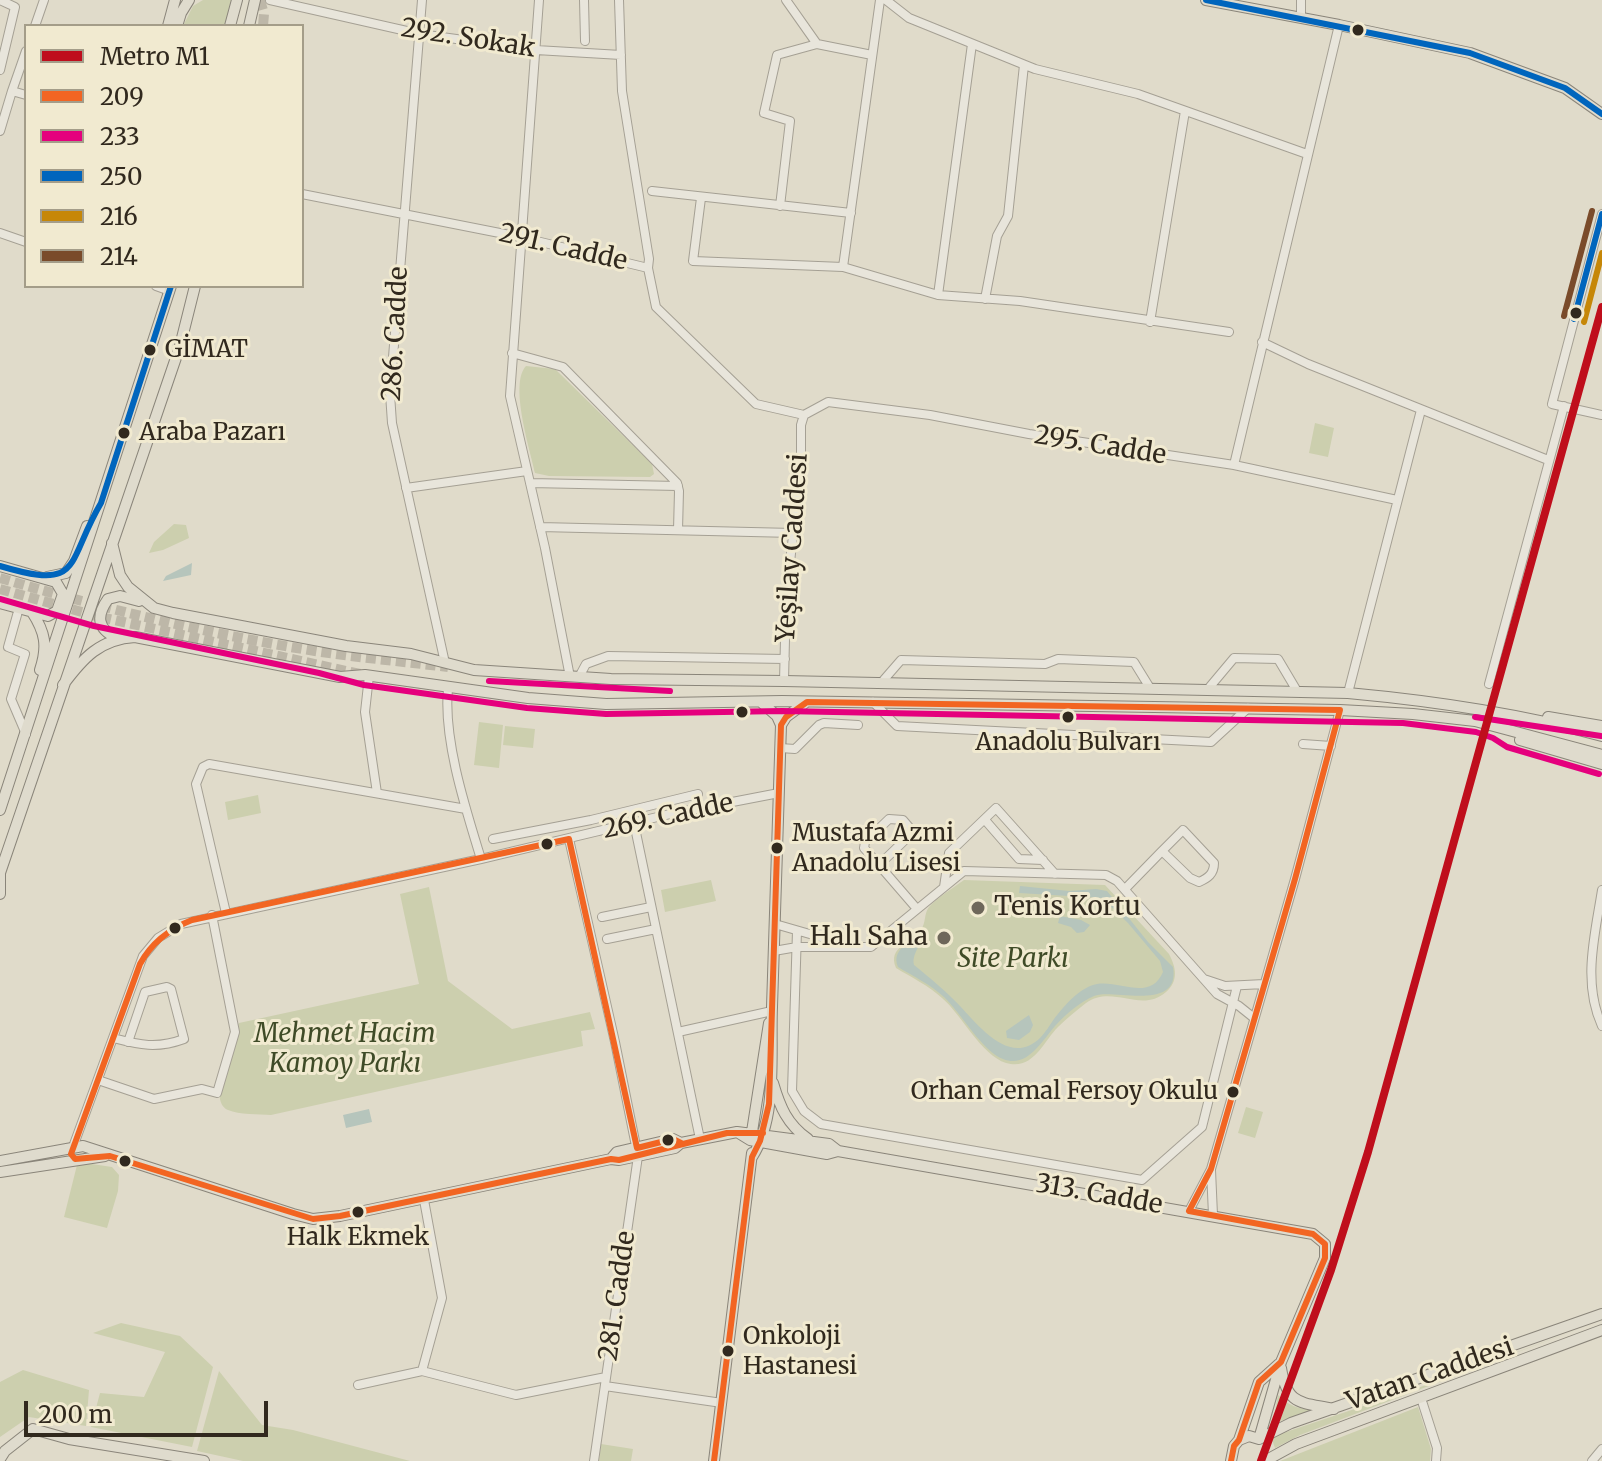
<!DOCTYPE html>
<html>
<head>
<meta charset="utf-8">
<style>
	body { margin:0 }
	#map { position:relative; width:1602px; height:1461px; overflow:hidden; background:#e0dbca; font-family:Merriweather,serif }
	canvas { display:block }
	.legend { position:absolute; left:24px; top:24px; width:280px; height:264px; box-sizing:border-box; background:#f1ead0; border:2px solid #a49d89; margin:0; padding:10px 14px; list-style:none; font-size:24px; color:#31291e }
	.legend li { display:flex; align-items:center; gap:16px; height:40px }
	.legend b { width:40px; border:2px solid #a49d89 }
	.scale { position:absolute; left:24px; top:1401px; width:244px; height:36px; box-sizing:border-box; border:4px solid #31291e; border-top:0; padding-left:10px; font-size:24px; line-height:28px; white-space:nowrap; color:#31291e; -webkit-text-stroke:6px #f1ead0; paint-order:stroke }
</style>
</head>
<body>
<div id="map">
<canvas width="1602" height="1461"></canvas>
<ul class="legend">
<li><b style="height:10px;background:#bf0e1c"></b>Metro M1</li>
<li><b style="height:10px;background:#f26522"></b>209</li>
<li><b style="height:10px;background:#e5007d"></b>233</li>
<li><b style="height:10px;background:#0065bd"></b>250</li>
<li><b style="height:10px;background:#c68708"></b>216</li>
<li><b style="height:10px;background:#7a4b2a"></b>214</li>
</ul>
<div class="scale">200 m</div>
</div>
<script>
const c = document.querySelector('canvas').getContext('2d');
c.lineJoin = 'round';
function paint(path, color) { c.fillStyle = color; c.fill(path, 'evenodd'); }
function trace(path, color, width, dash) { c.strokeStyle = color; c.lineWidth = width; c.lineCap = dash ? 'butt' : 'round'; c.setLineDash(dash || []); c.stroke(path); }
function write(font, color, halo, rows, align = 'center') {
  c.font = font + ' Merriweather,serif'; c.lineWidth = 6; c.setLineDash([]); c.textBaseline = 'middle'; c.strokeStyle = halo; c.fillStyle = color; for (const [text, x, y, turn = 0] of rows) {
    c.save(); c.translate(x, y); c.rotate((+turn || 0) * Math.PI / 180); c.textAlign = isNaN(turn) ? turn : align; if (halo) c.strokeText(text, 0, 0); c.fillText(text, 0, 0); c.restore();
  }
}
const green = new Path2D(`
	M203 0H231L225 26H183L193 6Z
	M526 366 555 369 652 464 654 474 650 477 549 476 535 473C530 449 509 384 526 366Z
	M1315 423 1334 428 1328 457 1309 453Z
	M174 524 186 525 189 538 163 550 149 553 154 542Z
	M479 722 503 725 499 768 474 765Z
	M505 726 535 729 533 748 503 745Z
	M258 795 261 813 228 820 225 802Z
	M711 880 716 901 665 912 661 890Z
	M964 880 1105 885 1169 954C1176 967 1179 981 1166 992 1141 1014 1113 984 1086 1003 1076 1011 1066 1019 1058 1027 1043 1042 1033 1071 1006 1063 981 1055 962 1015 942 998 929 986 911 977 896 968 887 946 912 944 921 930 926 923 924 913 929 907 938 897 953 888 964 880Z
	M429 887 448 981 512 1029 590 1012 595 1029 581 1031 583 1046 271 1115C259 1114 239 1115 228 1110 206 1100 233 1041 239 1023L419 984 400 894Z
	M1246 1107 1263 1112 1255 1138 1238 1133Z
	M85 1163 112 1167 119 1175 118 1191 107 1228 64 1217 77 1165Z
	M1602 1320 1300 1435 1275 1448 1271 1437 1459 1374Z
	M121 1323 180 1336 213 1367 192 1447 91 1427 100 1393 144 1397 165 1352 93 1333Z
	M23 1370 89 1390 86 1426 29 1417 0 1437V1382Z
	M219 1371 262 1425 293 1430 410 1461H243L197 1451Z
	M1278 1395C1293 1409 1298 1408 1319 1410L1273 1423Z
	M1418 1407 1431 1449 1430 1461H1280Z
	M601 1444 633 1449 631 1461H599Z`);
const water = new Path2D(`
	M192 563 191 575 163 581 166 576Z
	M1020 886 1069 891 1096 889 1107 891 1148 942 1173 967C1181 1013 1111 988 1094 996 1080 1002 1066 1014 1055 1026 1042 1041 1027 1069 1003 1059 982 1051 961 1013 944 997 931 985 913 976 898 967 890 947 915 942 924 928H926C925 942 911 952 914 965 930 978 945 990 960 1006 979 1026 1010 1067 1040 1038 1045 1033 1050 1025 1054 1019 1064 1006 1080 987 1097 984 1120 980 1150 1002 1163 972L1160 961 1128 923 1102 898 1019 893Z
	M1060 916 1081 920 1090 925 1084 932 1077 933 1071 927 1058 923Z
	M1029 1015 1033 1025 1030 1032 1019 1040 1007 1038 1006 1031Z
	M369 1109 372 1122 346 1128 343 1115Z`);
const majorTunnel = new Path2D(`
	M260 0 264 14 263 26
	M0 578C105 609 212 635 321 652 363 658 406 662 448 667
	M0 589 96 616 360 674`);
const minor = new Path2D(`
	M270 0 420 34 536 50 621 55
	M422 0 390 394 392 423 445 663
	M539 0 510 396 545 548 570 677
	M584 0 585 41
	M619 0 622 91 649 259 648 268
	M786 0 817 44 872 55
	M886 0 909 18 1035 69 1138 94 1307 154
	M1301 0V18
	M35 26 44 0
	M26 51 12 91 26 95
	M0 70 15 7 0 0
	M0 131 12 91
	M652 191 851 213
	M302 194 520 237 648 268 656 307 756 404 804 415
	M701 198 693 261 843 267 938 295 1020 301 1229 332
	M780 206 790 121 764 113 777 55 817 44
	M1602 214 1552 404 1602 415
	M0 233 26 242
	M843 267 880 0
	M156 286 170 291
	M938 295 972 44
	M985 299 997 236 1008 216 1024 65
	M1150 322 1185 111
	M1262 342 1308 364 1548 460
	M512 353 563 367 677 483 679 491 678 530
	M804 415 828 402 930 415 1029 434 1234 465 1397 500
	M1234 465 1339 25
	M530 483 678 486
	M406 488 527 471
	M540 527 793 533
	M19 608 8 647 25 654 11 699 26 734
	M369 676 365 712 377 793
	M579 677 586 664 608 656 785 659
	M784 681 786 597 801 466V425L804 415
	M881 683 901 660 1045 664 1058 659 1134 662 1150 688
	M1489 684 1564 406
	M448 689C443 740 466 810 481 859
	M1208 689 1234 658 1278 659 1297 691
	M1348 693 1421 410
	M873 702 897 726 1211 742 1248 708
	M1303 744 1331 746
	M780 748 795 749 819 725 824 723 858 725
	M985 820 1019 859 1043 860
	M634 823 700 1139
	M493 839 591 820 698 794
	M569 839 615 1042 638 1156 594 1461
	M879 865 864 848 865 842 889 819 903 820 909 827 907 838 879 865 917 909
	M944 887 949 853 996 808 1055 874
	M1125 889 1162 851 1190 878 1199 882C1208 878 1214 874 1214 863L1183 830 1162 851
	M1602 890C1595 935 1582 982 1602 1026
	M226 913 196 784 203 767 209 764 466 809
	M602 917 651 907
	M775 924 834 941 841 946
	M797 931 792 1091 804 1111 821 1124 1142 1180 1202 1127 1237 986
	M607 939 656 929
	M774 951 797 947H871L964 871 1106 875 1117 881 1217 994 1239 1006 1254 1018
	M1204 979 1225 986 1264 984
	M678 1032 772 1011
	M113 1038C140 1045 157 1049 184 1039L171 989 167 987 145 992 128 1042
	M98 1080 154 1099 202 1089 217 1093 235 1032 212 915
	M73 1147 143 956 158 938 181 924 481 859 670 814 779 793
	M1211 1170 1213 1215
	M424 1200 442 1298 422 1371 516 1395 606 1377
	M1189 1211 1211 1169 1295 879 1340 710
	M358 1385 422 1371
	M605 1386 722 1403
	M1421 1398 1437 1448 1436 1461
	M1592 1461 1602 1449`);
const major = new Path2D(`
	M1206 0 1339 25 1470 53 1565 88 1602 114
	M168 26 175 0
	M177 26 181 13 189 0
	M230 26 237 0
	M249 26 255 0
	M112 543 120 575 128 587 154 608 173 613 346 646 411 654 474 670 611 679 784 681 1348 693C1435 701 1518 713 1602 736
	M0 566 56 582 63 594 57 611 48 616 0 603
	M47 577 66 573 74 561 87 526
	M32 612C45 632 48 646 40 670
	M117 638C97 629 96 616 108 599L120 596 139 601
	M63 685C83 658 100 639 135 637L340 677 365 675 528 698 606 704 782 701 1340 710 1413 714 1475 721 1602 755
	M1548 717 1602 726
	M781 725 786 717 805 703
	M1520 740 1602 764
	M0 810 171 286
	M0 873 180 346 195 286
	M0 874V894
	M773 1083C780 1107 787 1124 808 1139
	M737 1132 750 1140 827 1154 838 1151 1313 1234 1325 1244V1258L1281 1362 1259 1439
	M751 1138 769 1023
	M752 1157C778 1117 770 1054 772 1007 775 913 778 819 781 725L777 716 761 702
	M611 1159 617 1152 673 1139 681 1143
	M0 1161 83 1146 293 1214 313 1219 340 1216 611 1159 619 1160 675 1148 681 1143 737 1132 829 1144 838 1151
	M0 1172 105 1156
	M1281 1368C1287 1406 1301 1402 1334 1409
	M1239 1440 1249 1436 1259 1439 1291 1423 1602 1314
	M0 1459 5 1451 33 1429 69 1439 204 1461
	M714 1461 752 1153
	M1231 1461 1234 1446 1239 1440 1259 1382 1279 1364
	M1265 1461 1296 1444 1602 1330`);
const bus1 = new Path2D(`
	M681 1143 673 1139 637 1148 569 839 192 920C169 929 152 942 140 964L71 1154 75 1159 110 1156 313 1219 340 1216 611 1159 619 1160 727 1133H763
	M714 1461 752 1157 760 1141 769 1104 781 725 786 717 807 702 1340 710 1295 879 1211 1169 1189 1211 1313 1234 1325 1244V1258L1281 1362 1259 1382 1239 1440 1234 1446 1231 1461`);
const bus2 = new Path2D(`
	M0 599 94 626 319 673 364 685 527 708 606 714 782 711 1403 723 1476 732 1493 738 1507 747 1599 774
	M489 681 670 691
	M1475 717 1601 736`);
const bus3 = new Path2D(`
	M1206 0 1470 53 1565 88 1602 114
	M1574 319 1602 214
	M0 566C84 591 65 564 101 503L171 286`);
const bus4 = new Path2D(`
	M1584 322 1602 253`);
const bus5 = new Path2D(`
	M1564 316 1592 211`);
const metro1 = new Path2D(`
	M1261 1461 1331 1270 1368 1152 1602 307`);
const markers = [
	[1358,30,7,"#31291e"],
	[1576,313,7,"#31291e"],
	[150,350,7,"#31291e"],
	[124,433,7,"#31291e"],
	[742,712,7,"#31291e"],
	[1068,717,7,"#31291e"],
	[547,844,7,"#31291e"],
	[777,848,7,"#31291e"],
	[978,908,8,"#6e675a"],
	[175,928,7,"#31291e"],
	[944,938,8,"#6e675a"],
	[1233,1092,7,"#31291e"],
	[668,1140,7,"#31291e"],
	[125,1161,7,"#31291e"],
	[358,1212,7,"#31291e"],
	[728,1351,7,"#31291e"]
];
const busNames = [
	["GİMAT",165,350],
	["Araba Pazarı",139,433],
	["Anadolu Bulvarı",1068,743,"center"],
	["Mustafa Azmi",792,834],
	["Anadolu Lisesi",792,864],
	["Orhan Cemal Fersoy Okulu",1218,1092,"right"],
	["Halk Ekmek",358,1238,"center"],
	["Onkoloji",743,1337],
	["Hastanesi",743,1367]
];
const streetNames = [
	["292. Sokak",468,39,9],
	["291. Cadde",563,248,13],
	["286. Cadde",396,334,-87],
	["295. Cadde",1100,446,9],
	["Yeşilay Caddesi",793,548,-86],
	["269. Cadde",668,817,-12],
	["313. Cadde",1099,1195,10],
	["281. Cadde",618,1296,-82],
	["Vatan Caddesi",1430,1375,-19]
];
const poiNames = [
	["Tenis Kortu",994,908],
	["Halı Saha",928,938,"right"]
];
const parkNames = [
	["Site Parkı",1013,960],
	["Mehmet Hacim",345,1035],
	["Kamoy Parkı",345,1065]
];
paint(green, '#cccfae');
paint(water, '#b6c5bc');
trace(majorTunnel, '#bdb7a8', 10, [10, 5]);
trace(minor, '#a5a094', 10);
trace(major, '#8a857a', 12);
trace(minor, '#e8e5db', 8);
trace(major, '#dfdbcd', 10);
trace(bus1, '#f26522', 6);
trace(bus2, '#e5007d', 6);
trace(bus3, '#0065bd', 6);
trace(bus4, '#c68708', 6);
trace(bus5, '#7a4b2a', 6);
trace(metro1, '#bf0e1c', 8);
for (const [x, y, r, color] of markers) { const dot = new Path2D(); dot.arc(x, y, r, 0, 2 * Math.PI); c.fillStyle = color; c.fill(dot); trace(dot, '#f1ead0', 3); }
write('24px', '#31291e', '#f1ead0', busNames, 'left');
write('26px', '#31291e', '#f1ead0', streetNames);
write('26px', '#31291e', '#f1ead0', poiNames, 'left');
write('italic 26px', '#3f4b27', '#f1ead0', parkNames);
</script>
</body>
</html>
